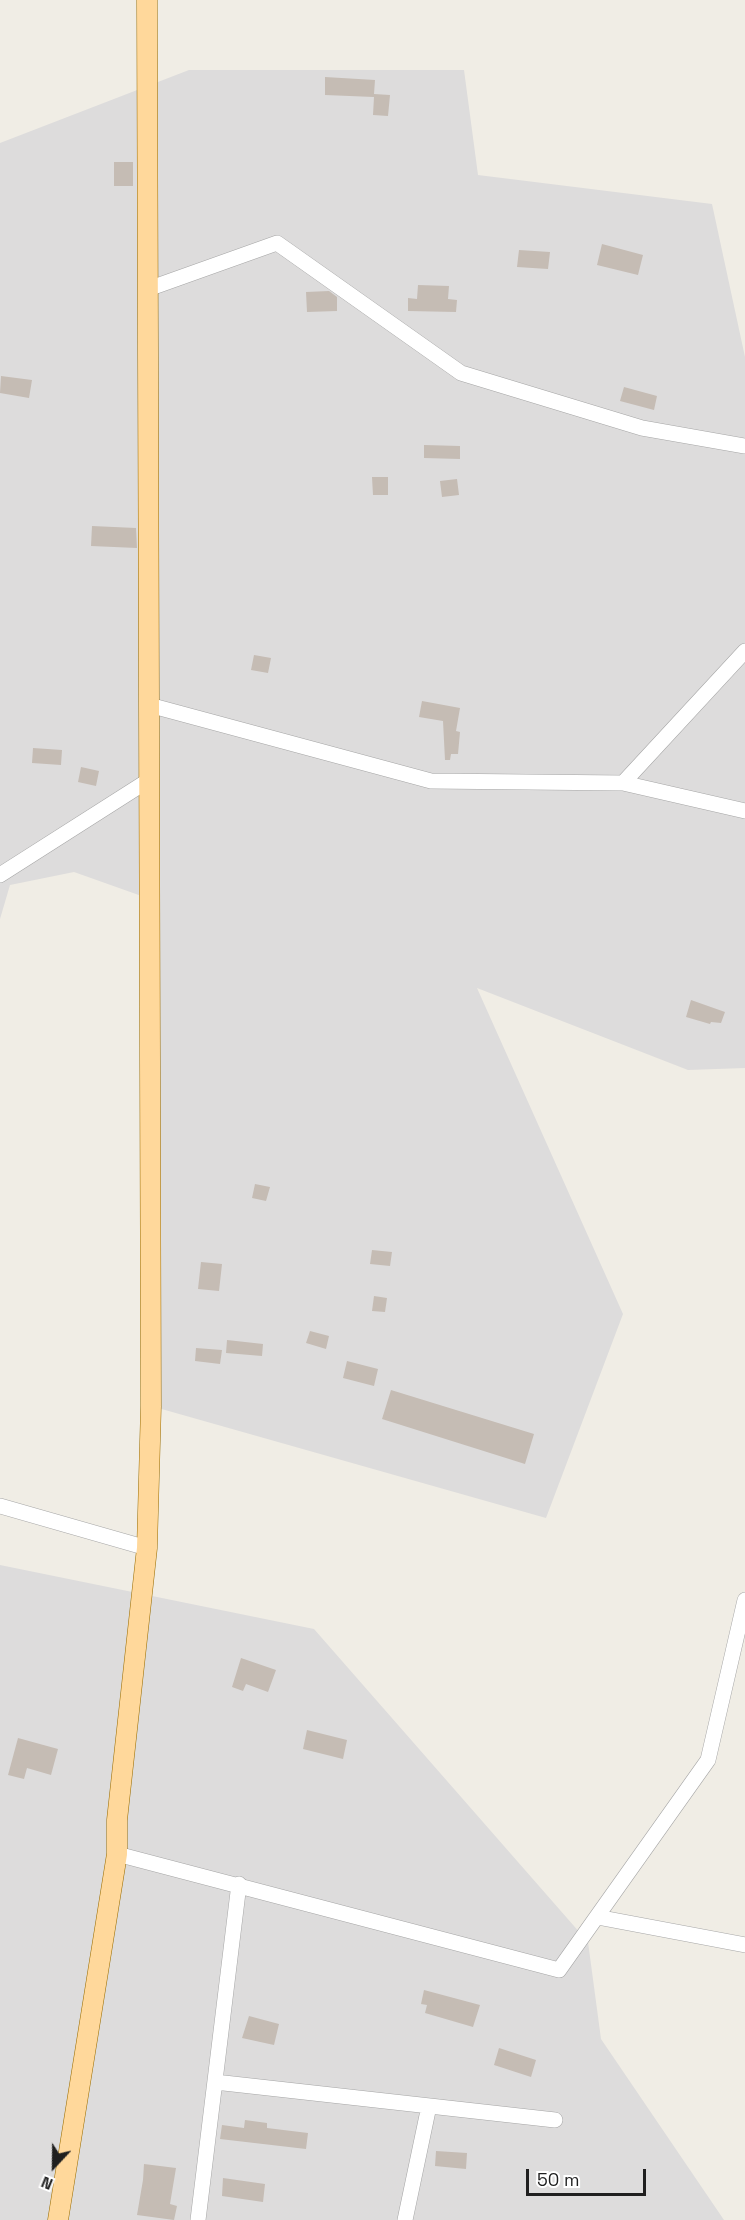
<!DOCTYPE html>
<html>
<head>
<meta charset="utf-8">
<style>
	body { margin:0 }
	#map { position:relative; width:745px; height:2220px; overflow:hidden; background:#f0ede5; font-family:"Space Grotesk",sans-serif }
	canvas { display:block }
	.north { position:absolute; left:24px; top:2136px; width:60px; height:60px; -webkit-text-stroke:4px #fff; paint-order:stroke; rotate:202deg; font-size:16px; font-weight:700; line-height:24px; text-align:center; color:#1f1f1f }
	.north::after { content:''; display:block; margin:auto; width:21px; height:27px; background:#1f1f1f; clip-path:polygon(50% 0,100% 100%,50% 72%,0 100%) }
	.scale { position:absolute; left:526px; top:2169px; width:120px; height:27px; box-sizing:border-box; border:3px solid #1f1f1f; border-top:0; padding-left:8px; font-size:18px; line-height:21px; white-space:nowrap; color:#1f1f1f; -webkit-text-stroke:4px #fff; paint-order:stroke }
</style>
</head>
<body>
<div id="map">
<canvas width="745" height="2220"></canvas>
<div class="north">N</div>
<div class="scale">50 m</div>
</div>
<script>
const c = document.querySelector('canvas').getContext('2d');
c.lineJoin = 'round';
function paint(path, color) { c.fillStyle = color; c.fill(path, 'evenodd'); }
function trace(path, color, width, dash) { c.strokeStyle = color; c.lineWidth = width; c.lineCap = dash ? 'butt' : 'round'; c.setLineDash(dash || []); c.stroke(path); }
const residential = new Path2D(`
	M189 70H464L478 175 712 204 745 357V1068L688 1070 477 988 623 1314 546 1518 151 1406 150 899 74 872 10 885 0 919V143Z
	M0 1565 314 1629 588 1942 601 2039 724 2220H0Z`);
const building = new Path2D(`
	M325 77 375 80 374 94 390 95 388 116 373 115 374 97 325 95Z
	M114 162H133V186H114Z
	M602 244 643 255 638 275 597 265Z
	M519 250 550 252 548 269 517 267Z
	M418 285 449 286 448 299 457 300 456 312 408 311V298L417 299Z
	M329 291 337 297V311L307 312 306 292Z
	M1 376 32 380 29 398 0 393Z
	M624 387 657 396 654 410 620 401Z
	M424 445 460 446V459L424 458Z
	M372 477H388V495H373Z
	M457 479 459 495 442 497 440 481Z
	M92 526 136 528 137 548 91 546Z
	M254 655 271 658 268 673 251 670Z
	M422 701 460 708 456 731 460 732 458 754H451L450 760H445L443 721 419 717Z
	M33 748 62 750 61 765 32 763Z
	M81 767 99 771 96 786 78 782Z
	M691 1000 725 1012 721 1023 711 1022 710 1024 686 1017Z
	M255 1184 270 1187 266 1201 252 1198Z
	M372 1250 392 1252 390 1266 370 1264Z
	M201 1262 222 1264 219 1291 198 1289Z
	M374 1296 387 1298 385 1312 372 1311Z
	M310 1331 329 1336 326 1349 306 1343Z
	M227 1340 263 1344 262 1356 226 1353Z
	M196 1348 222 1350 220 1364 195 1361Z
	M347 1361 378 1369 374 1386 343 1378Z
	M391 1390 534 1434 525 1464 382 1419Z
	M241 1658 276 1670 268 1692 246 1684 243 1691 232 1687Z
	M307 1730 347 1740 343 1759 303 1749Z
	M18 1738 58 1749 51 1775 27 1768 24 1779 8 1775Z
	M424 1990 480 2005 473 2027 425 2013 427 2005 421 2004Z
	M249 2016 279 2024 274 2045 242 2038Z
	M499 2048 536 2060 531 2077 494 2065Z
	M245 2120 267 2123V2128L308 2133 306 2149 220 2139 222 2125 244 2128Z
	M436 2151 467 2153 466 2169 435 2166Z
	M144 2164 176 2168 170 2204 177 2206 174 2220 137 2215 143 2180Z
	M223 2178 265 2184 263 2202 222 2196Z`);
const minor = new Path2D(`
	M148 289 277 243 461 373 642 428 745 446
	M149 705 431 781 623 783 745 651
	M623 783 745 811
	M0 875 149 780
	M0 1506 147 1548
	M117 1854 559 1970 708 1760 745 1600
	M597 1917 745 1945
	M215 2082 555 2120
	M198 2220 239 1884
	M405 2220 429 2106`);
const major = new Path2D(`
	M58 2220 117 1854V1820L147 1548 151 1406 147 0`);
paint(residential, '#dddcdc');
paint(building, '#c5bcb4');
trace(minor, '#a6a6a6', 16);
trace(major, '#9a6d00', 21);
trace(minor, '#fff', 15);
trace(major, '#ffd89b', 20);
</script>
</body>
</html>
